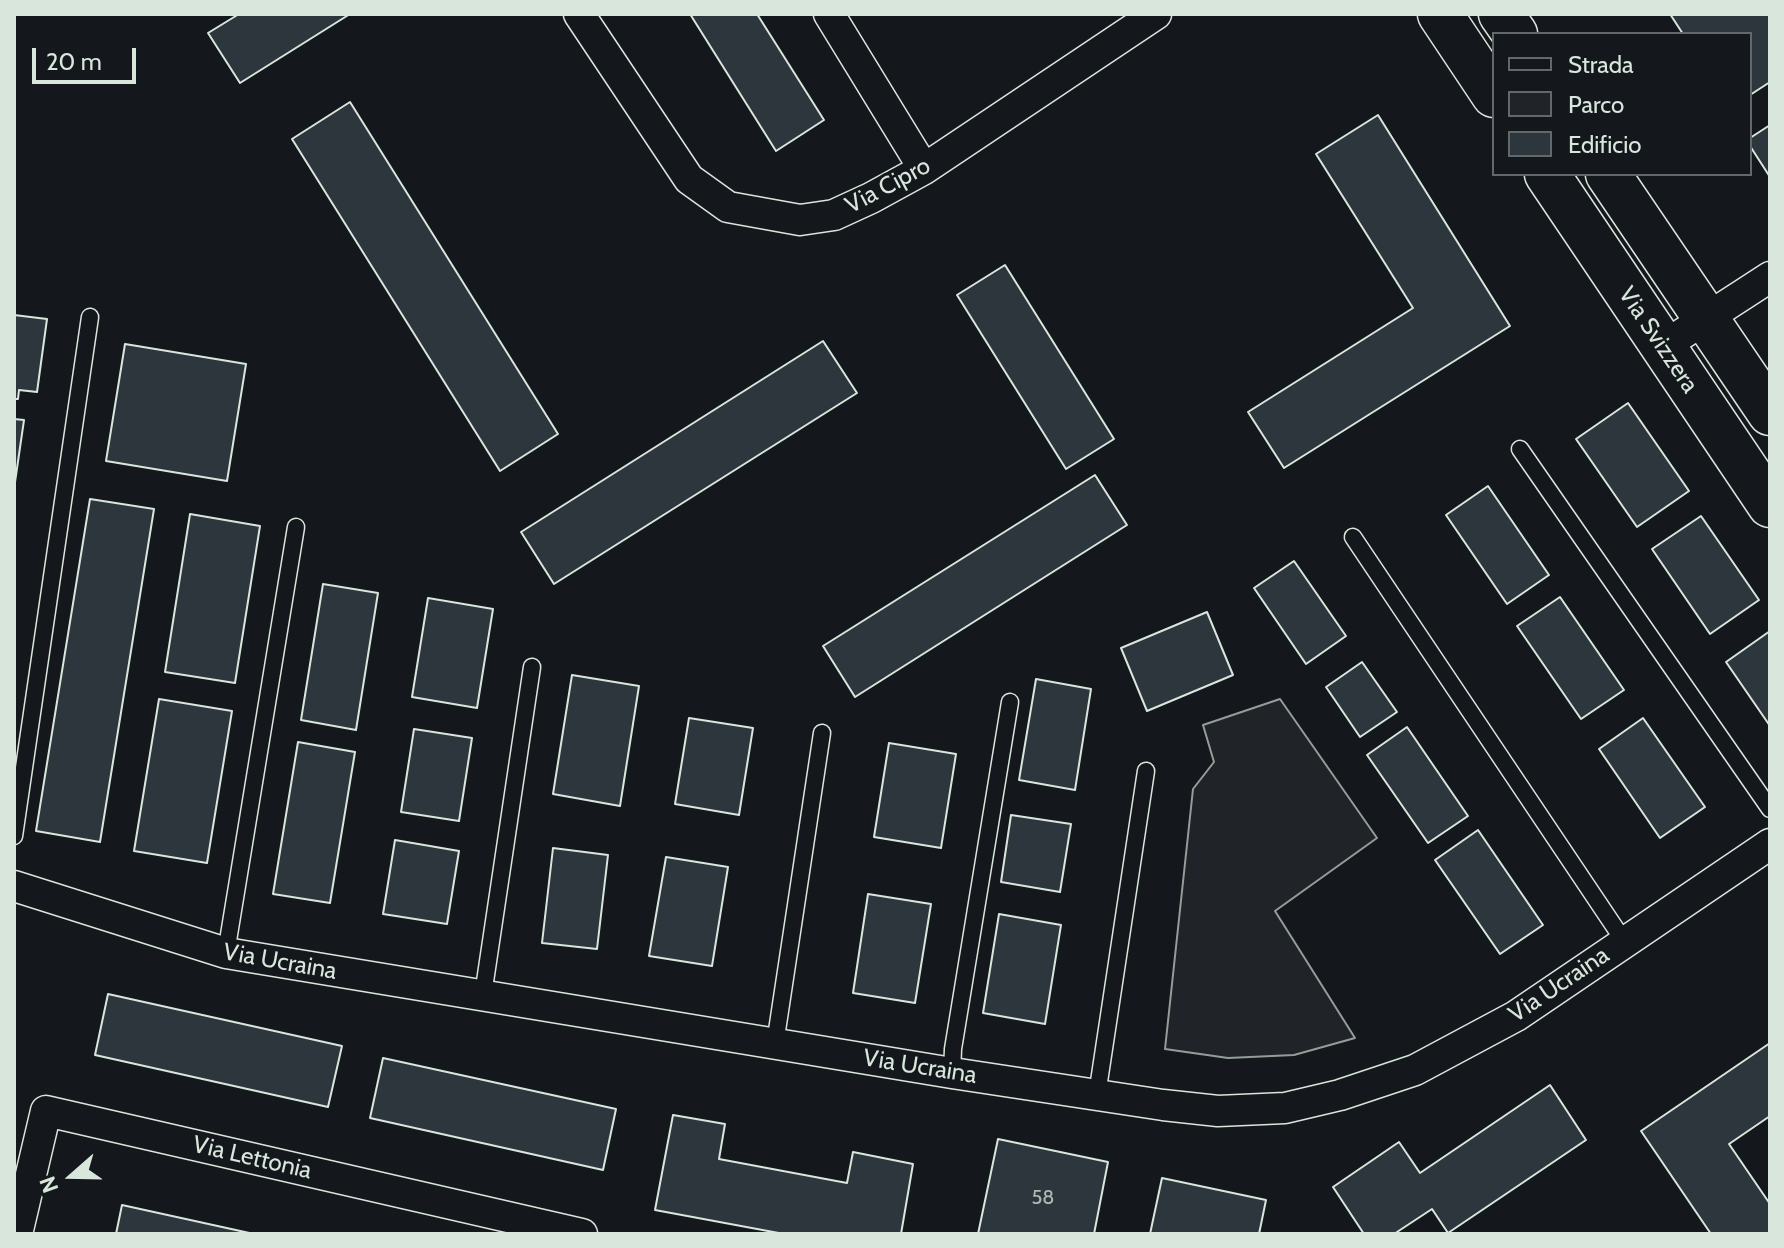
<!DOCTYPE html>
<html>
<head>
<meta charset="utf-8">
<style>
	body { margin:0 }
	#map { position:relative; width:1784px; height:1248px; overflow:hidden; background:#14181c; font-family:Cabin,sans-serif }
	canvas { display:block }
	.frame { position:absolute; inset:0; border:16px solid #d8e6dc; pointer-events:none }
	.legend { position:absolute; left:1492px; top:32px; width:260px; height:144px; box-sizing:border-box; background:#14181c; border:2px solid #626a69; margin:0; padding:10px 14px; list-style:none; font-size:24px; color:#d8e6dc }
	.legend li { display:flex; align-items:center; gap:16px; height:40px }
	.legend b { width:40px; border:2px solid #626a69 }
	.north { position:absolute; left:32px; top:1136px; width:80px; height:80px; -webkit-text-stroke:6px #14181c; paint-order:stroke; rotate:250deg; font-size:22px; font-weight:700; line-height:32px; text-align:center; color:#d8e6dc }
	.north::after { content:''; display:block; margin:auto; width:28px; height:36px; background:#d8e6dc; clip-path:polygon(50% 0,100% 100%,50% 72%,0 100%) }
	.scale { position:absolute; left:32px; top:48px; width:104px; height:36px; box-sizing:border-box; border:4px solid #d8e6dc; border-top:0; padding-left:10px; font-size:24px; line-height:28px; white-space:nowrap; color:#d8e6dc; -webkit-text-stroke:6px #14181c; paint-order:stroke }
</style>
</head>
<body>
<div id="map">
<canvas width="1784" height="1248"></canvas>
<div class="frame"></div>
<ul class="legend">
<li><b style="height:10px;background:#14181c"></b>Strada</li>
<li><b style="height:22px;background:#202428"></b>Parco</li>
<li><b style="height:22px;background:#2c363c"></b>Edificio</li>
</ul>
<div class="north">N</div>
<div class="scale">20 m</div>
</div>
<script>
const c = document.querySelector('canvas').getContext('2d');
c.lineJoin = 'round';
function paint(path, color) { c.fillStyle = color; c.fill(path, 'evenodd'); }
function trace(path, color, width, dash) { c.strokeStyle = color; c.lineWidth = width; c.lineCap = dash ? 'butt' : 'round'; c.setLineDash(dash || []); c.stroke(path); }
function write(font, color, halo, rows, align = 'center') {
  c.font = font + ' Cabin,sans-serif'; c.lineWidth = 6; c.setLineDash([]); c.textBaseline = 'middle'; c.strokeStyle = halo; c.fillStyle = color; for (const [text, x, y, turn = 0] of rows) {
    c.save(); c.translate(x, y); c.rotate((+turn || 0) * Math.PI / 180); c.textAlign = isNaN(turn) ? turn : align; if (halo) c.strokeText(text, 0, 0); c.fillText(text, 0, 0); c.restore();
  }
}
const green = new Path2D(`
	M1280 699 1377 838 1275 911 1355 1038 1294 1055 1228 1058 1165 1049 1193 789 1214 762 1203 725Z`);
const building = new Path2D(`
	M239 14H350L240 83 208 33Z
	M690 14H757L824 120 776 151Z
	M1670 14H1770V82L1750 95V34H1683Z
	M350 102 558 434 500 471 292 139Z
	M1378 115 1510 326 1284 468 1248 412 1413 308 1316 154Z
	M1770 125V177L1750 146V138Z
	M1005 265 1114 439 1066 469 957 295Z
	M14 315 47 319 37 392 19 390 18 399H14Z
	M823 341 857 393 554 584 521 532Z
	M125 344 246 364 227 481 106 461Z
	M1628 403 1689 491 1637 527 1576 439Z
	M14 419 24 420 14 489Z
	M1095 475 1127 525 855 697 823 646Z
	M1488 486 1549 575 1507 604 1446 515Z
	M90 499 154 509 100 842 36 831Z
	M190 514 260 526 235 683 165 672Z
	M1701 516 1759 600 1710 634 1652 549Z
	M1294 561 1346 636 1306 664 1254 588Z
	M323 584 378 593 356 730 301 720Z
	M1560 597 1624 690 1581 719 1517 626Z
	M428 598 493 609 477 708 412 697Z
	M1207 612 1233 675 1147 711 1121 648Z
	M1770 631V726L1726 662Z
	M1362 662 1397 712 1360 737 1326 687Z
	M572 675 639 686 620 806 553 794Z
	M1036 679 1091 689 1075 790 1019 780Z
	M159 699 232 711 207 863 134 851Z
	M689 718 753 728 739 815 675 804Z
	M1643 718 1705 807 1660 838 1599 749Z
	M1407 727 1468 816 1428 843 1367 755Z
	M414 729 472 738 459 821 401 812Z
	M298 742 355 752 330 903 273 894Z
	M889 743 956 754 941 848 874 837Z
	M1011 815 1071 824 1060 892 1001 882Z
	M1478 830 1543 925 1500 954 1435 860Z
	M395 840 459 851 447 924 383 914Z
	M553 848 608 855 597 949 542 943Z
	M666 857 728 867 712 966 649 956Z
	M868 894 931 904 915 1003 853 993Z
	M999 914 1061 925 1045 1024 983 1013Z
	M108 994 342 1046 328 1107 95 1055Z
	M1770 1043V1116L1729 1144 1770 1204V1234H1711L1641 1131Z
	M383 1058 616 1109 603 1170 370 1118Z
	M1550 1085 1586 1140 1448 1233 1432 1209 1394 1234H1364L1333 1187 1399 1142 1420 1173Z
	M673 1115 725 1124 719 1159 847 1183 853 1152 913 1164 901 1234H784L655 1210Z
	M998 1139 1108 1162 1094 1234H978Z
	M1162 1178 1266 1200 1259 1234H1150Z
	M122 1205 254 1234H116Z`);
const service = new Path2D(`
	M1520 449 1770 809
	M1353 537 1624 941
	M14 836 90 317
	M226 953 296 527
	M483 995 532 667
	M775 1044 822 733
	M952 1073 953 1049 1010 702
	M1097 1095 1146 771`);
const minor = new Path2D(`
	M579 14 689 179 728 207 800 220 834 215 871 198 924 169 1156 14
	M829 14 924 169
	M1662 347 1770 277
	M14 886 226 953 952 1073 1163 1105 1218 1111 1285 1108 1340 1095 1415 1070 1516 1016 1770 844
	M17 1234 46 1111 582 1234`);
const secondary = new Path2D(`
	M1440 14 1494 95
	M1501 14 1515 34
	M1547 174 1770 505
	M1608 174 1770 413`);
const numberNames = [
	["58",1043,1198]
];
const streetNames = [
	["Via Cipro",888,186,-28],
	["Via Svizzera",1658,340,56],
	["Via Ucraina",280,962,10],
	["Via Ucraina",1559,985,-34],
	["Via Ucraina",920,1067,9],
	["Via Lettonia",252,1158,13]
];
paint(green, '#202428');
trace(green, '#939e99', 2);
paint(building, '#2c363c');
trace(building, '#d8e6dc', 2);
trace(service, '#d8e6dc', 19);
trace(minor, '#d8e6dc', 33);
trace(secondary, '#d8e6dc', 47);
trace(service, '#14181c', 16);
trace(minor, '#14181c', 30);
trace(secondary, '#14181c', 44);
write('20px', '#adbab4', null, numberNames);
write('24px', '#d8e6dc', '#14181c', streetNames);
</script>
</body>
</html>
